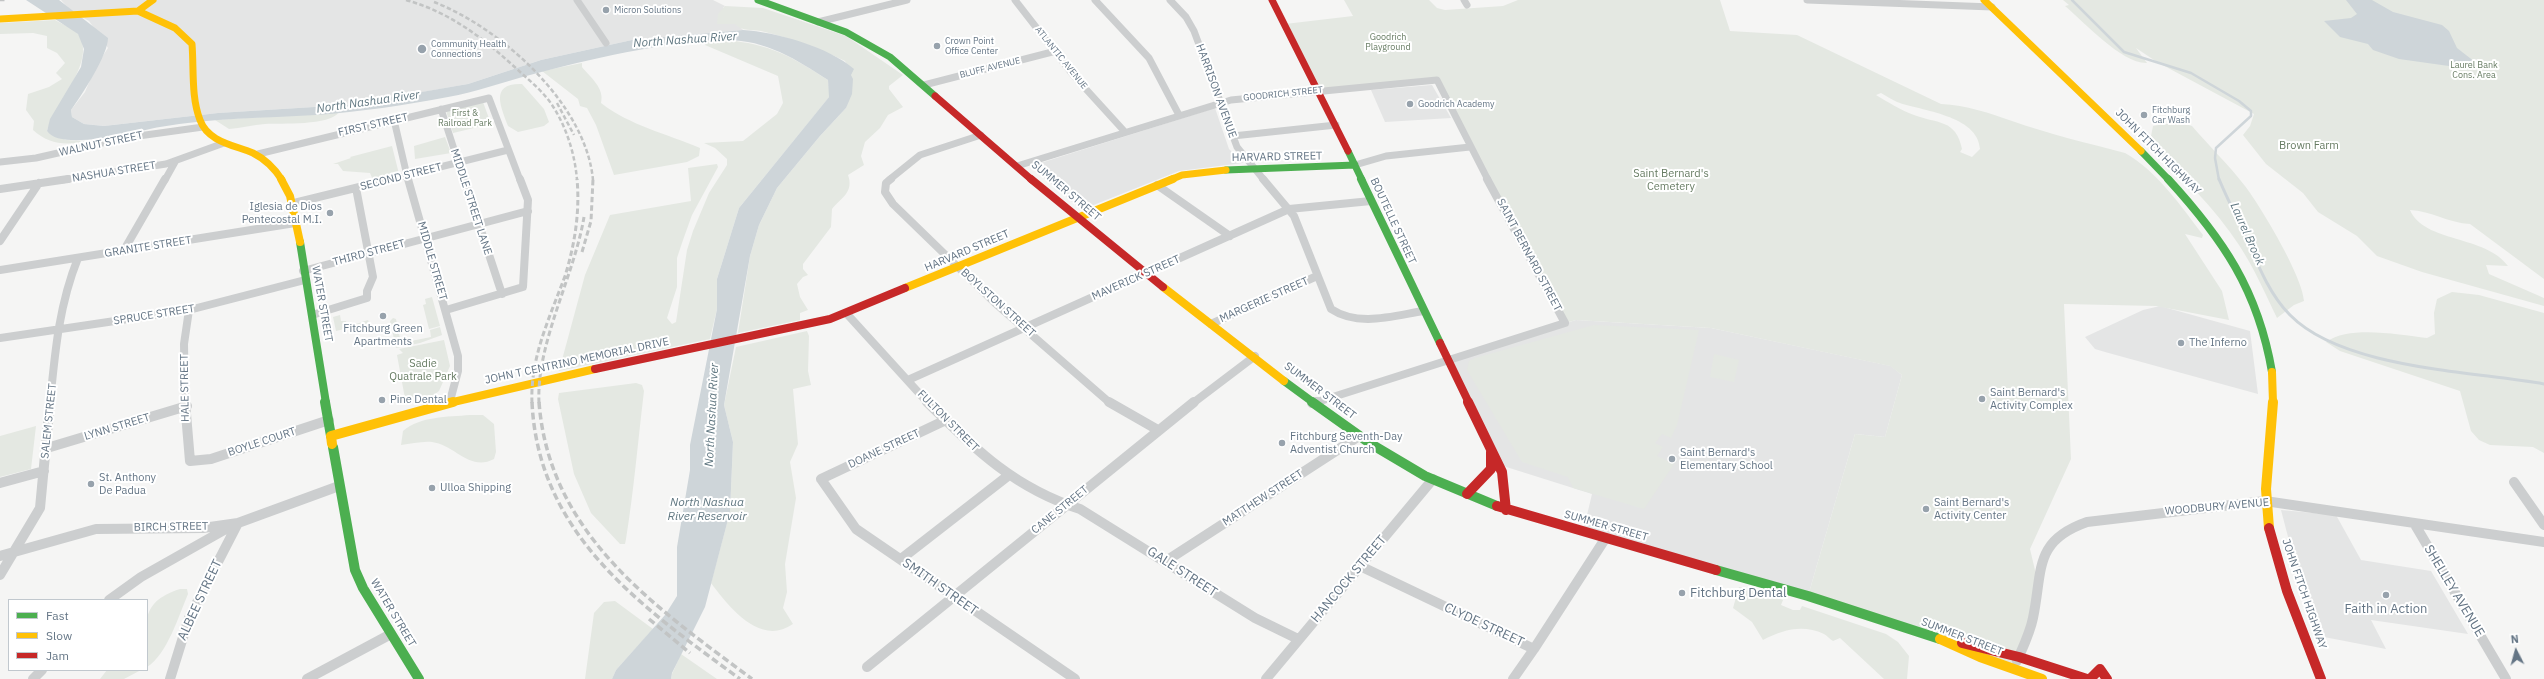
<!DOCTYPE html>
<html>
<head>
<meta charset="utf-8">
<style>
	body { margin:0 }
	#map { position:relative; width:2544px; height:679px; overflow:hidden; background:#f5f5f4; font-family:"IBM Plex Sans",sans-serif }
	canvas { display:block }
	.legend { position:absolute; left:8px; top:599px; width:140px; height:72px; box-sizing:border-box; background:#fff; border:1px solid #c1c8ce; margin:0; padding:5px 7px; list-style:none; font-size:12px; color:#647585 }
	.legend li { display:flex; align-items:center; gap:8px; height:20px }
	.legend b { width:20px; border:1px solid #c1c8ce }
	.north { position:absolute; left:2496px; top:631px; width:40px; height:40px; -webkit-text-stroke:3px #fff; paint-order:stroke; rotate:354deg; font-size:11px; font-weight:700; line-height:16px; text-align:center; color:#647585 }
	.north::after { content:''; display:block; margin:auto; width:14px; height:18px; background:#647585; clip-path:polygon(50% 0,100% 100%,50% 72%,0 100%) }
</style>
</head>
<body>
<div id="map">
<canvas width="2544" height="679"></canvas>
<ul class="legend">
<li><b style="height:5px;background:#4caf50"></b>Fast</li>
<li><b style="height:5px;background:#ffc107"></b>Slow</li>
<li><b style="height:5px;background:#c62828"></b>Jam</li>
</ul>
<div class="north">N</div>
</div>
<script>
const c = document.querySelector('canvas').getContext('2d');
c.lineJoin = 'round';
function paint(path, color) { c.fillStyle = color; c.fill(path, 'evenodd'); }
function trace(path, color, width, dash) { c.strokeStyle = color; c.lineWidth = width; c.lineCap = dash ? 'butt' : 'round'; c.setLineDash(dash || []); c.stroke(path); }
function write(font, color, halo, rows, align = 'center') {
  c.font = font + ' "IBM Plex Sans",sans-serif'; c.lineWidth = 4; c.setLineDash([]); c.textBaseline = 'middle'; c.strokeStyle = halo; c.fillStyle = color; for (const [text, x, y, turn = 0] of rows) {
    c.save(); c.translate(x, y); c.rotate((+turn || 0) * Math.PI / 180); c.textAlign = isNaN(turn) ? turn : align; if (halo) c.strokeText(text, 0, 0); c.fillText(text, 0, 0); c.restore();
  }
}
const built = new Path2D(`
	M61 0H713L725 6 723 8 743 30 632 40 541 60 468 84 383 99 346 105 218 113 104 126 84 124 72 117 71 110 85 92 96 66 108 48 89 21 70 10Z
	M1432 85 1451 118 1385 122 1371 90Z
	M1215 108 1229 149 1243 163 1179 171 1081 210 1031 166Z
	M2160 306 2250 331 2258 394 2105 352 2095 349 2085 337 2143 310Z
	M1576 320 1711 328 1891 366 1902 375 1885 437 1855 434 1808 596 1583 532 1592 494 1500 465 1447 360Z
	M2281 510 2336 515 2361 560 2431 571 2468 634 2371 620 2386 649 2324 637 2292 552Z`);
const green = new Path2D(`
	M1344 0H1429L1437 8 1445 10 1503 6 1518 0H1720L1730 31 1797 35 1941 104C1967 105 1988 113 2012 121 2049 134 2087 143 2125 153 2157 171 2181 206 2203 235L2202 238 2185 234 2222 291 2229 320 2156 306 2064 304 2071 459 2030 549 2039 587 2014 669 1808 596 1855 434 1885 437 1902 375 1890 366 1711 328 1576 320 1565 323 1437 80 1318 91 1285 24 1353 16ZM1881 93C1886 96 1891 99 1897 102 1921 111 1978 115 1980 149L1972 157 1960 152 1962 149C1956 119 1938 124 1914 115 1900 110 1888 102 1876 95Z
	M2063 0H2544V279L2470 224C2449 223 2431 211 2410 210 2424 243 2486 235 2508 266L2486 265 2489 274 2544 298V306L2422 272 2377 256 2357 236 2318 212 2303 193 2266 164 2243 135 2250 126 2254 114 2157 62 2136 48 2147 63C2122 64 2083 21 2065 6L2069 5Z
	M725 6 763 8 846 36 903 75 889 86V89L903 107 888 115 880 128 865 142 861 156 864 165 848 175C854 192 842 197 832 209L831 227 803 264V269L808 275 803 277 797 284 800 297 808 310 800 313V320L738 333 750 256 759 225 777 188 820 136 846 108 851 75 845 61C818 48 790 38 761 31 751 29 743 32 735 24H717L718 14Z
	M55 20C62 24 75 29 79 35 96 62 55 104 47 131L66 140 86 141C66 146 48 144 33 130L34 121 26 110 28 94 49 87 62 79 56 73 65 63 57 53 47 48V36L33 33 0 34V23Z
	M725 40C770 44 791 56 828 80L830 96 739 208 717 279V309L710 339 559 371 585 275 610 215 691 201 688 168 717 164 718 167 692 215 683 240 677 258V287L667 318 672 324 676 322 687 250 693 231 709 193 727 165V159L715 148 704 143 743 141 777 114 783 103 778 76 705 45 704 42Z
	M582 63V67C590 77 605 88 601 103 631 126 665 133 700 148L699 156 687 162 614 175 596 125 587 108 580 106 578 99 542 71Z
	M522 84 544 109 549 122 544 126 518 132 508 126C501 107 489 83 522 84Z
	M483 102 491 124 453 133 446 111Z
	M339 112C330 126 281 123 265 124 253 125 241 128 229 129L215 120Z
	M2164 124H2185L2192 126C2209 146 2229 165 2245 186 2261 207 2303 277 2304 301L2294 305 2277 318C2265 293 2254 268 2239 245 2215 208 2182 177 2152 146L2151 136 2153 126Z
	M445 137 451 153 415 159 414 146Z
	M392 146 399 174 373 180 370 173 343 171 338 164H333L351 158 350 157Z
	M2452 292 2479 295 2544 313V453L2533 447 2490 445 2479 440 2471 431 2460 391 2340 351 2326 342C2351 325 2398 335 2427 338L2435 334 2434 313 2437 299Z
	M432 297 440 326 429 329 423 305 426 304 425 299Z
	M340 315 341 321H346L347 327 368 320 369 323 336 331 333 317Z
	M393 318 396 319 401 343 431 337 430 330 440 327 442 335 420 343 396 348 390 321Z
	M1594 325 1699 330 1677 425 1671 438 1662 434 1655 443 1663 447 1657 456 1674 464 1644 509 1573 488 1568 477 1522 462 1467 370 1469 361 1475 358Z
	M807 331 809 336 808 371 811 385 793 389 798 444 790 462 796 498 785 564 787 592 783 608 793 624C760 647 729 607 711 583L730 512 733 442 724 405 736 347Z
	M444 340 450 366 439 391 430 398 406 404 397 355 403 353 399 349Z
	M1714 354 1739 360 1734 382 1710 377Z
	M636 383 642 385 644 391C638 440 634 490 626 539L625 544H620L591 513 574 474 558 399 559 393Z
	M470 415H483L494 424 496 452 494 459C470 472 455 445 432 442 422 441 411 444 401 445L403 431C421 416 447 417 470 415Z
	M36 426 31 469 0 477V436Z
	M1739 587 1783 600 1781 605 1793 610H1800L1802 606 1886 634 1898 642 1909 656 1907 679H1884L1840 638 1833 641C1829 639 1828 636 1824 634 1802 624 1783 630 1763 640L1752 622 1733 608Z
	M180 589H187L188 594C179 615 167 655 147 667 147 628 136 603 180 589Z
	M615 601 653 629 616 670 612 679H585L594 613 604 602Z
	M681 654 717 679H671L672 674Z
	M107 670H141L124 679H100Z`);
const water = new Path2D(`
	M26 0H59L108 38C108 55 82 95 71 110L72 117 84 124 104 126 218 113 346 105 468 84 541 60 632 40 743 30C776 32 829 47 854 69L851 75 853 79 852 94 846 108 820 136 777 188 759 225 750 256 724 405 733 442 730 512 705 607 672 673 671 679H612L616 670 665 615 677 596V547L690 470V445L717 309V279L739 208 829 97 828 80C796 59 764 39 724 40 662 42 590 59 530 75 503 82 476 92 448 97 405 105 360 112 316 115 264 118 211 118 160 127 137 131 61 152 47 131L50 119 81 67 84 49 78 34Z
	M2346 0H2372L2393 12 2442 25 2449 31 2457 48 2475 62 2468 66 2456 67 2399 59 2373 50 2368 44 2340 37 2324 21 2351 18 2357 14Z`);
const streamFar1 = new Path2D(`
	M2072 0 2124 52 2191 73 2239 101 2251 111V116L2216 148 2215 158 2219 180`);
const stream = new Path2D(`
	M2219 179C2226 196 2234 212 2242 228 2255 257 2267 292 2290 315 2343 369 2472 371 2544 384`);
const streetFar2 = new Path2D(`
	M577 0 606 43
	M1015 0 1074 76 1125 132
	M1095 0 1149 58 1179 115
	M1170 0 1186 17 1194 31 1237 147 1264 180
	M1464 0 1467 5
	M1807 0 1992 7
	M818 22 907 0
	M924 85 1056 51
	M441 109 464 180
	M394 120 408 180
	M1233 136 1336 125
	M258 154 489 98 520 180
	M0 162 36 158 124 138 203 127
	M1355 165 1386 156 1470 147
	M1017 166 1231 100 1437 80 1488 180
	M62 180 166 164 224 143
	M165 180 175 162
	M388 180 508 150
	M889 180 920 155 981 135`);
const streetFar1 = new Path2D(`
	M408 179 458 356V371L450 401
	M464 179 502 294
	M891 179 886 183 885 192 893 204 995 303 1110 403
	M1263 179 1294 216 1331 309C1358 327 1393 316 1423 311
	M1157 185 1230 236
	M0 189 68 179
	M294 203 392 179
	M0 241 39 183
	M124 250 165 179
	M0 270 295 223
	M303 271 528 211
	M446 310 523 287 528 200 520 179
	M847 314 928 403
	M312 315 367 298V291L373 277 356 188
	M1211 324 1317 276
	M0 338 189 310 305 280
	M908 380 1289 209 1371 201
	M50 403C55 352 59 305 78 258
	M185 403 184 344 189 310
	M1193 403 1255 356
	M1314 403 1565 323 1487 179`);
const street = new Path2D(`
	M185 402 190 461 211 459 329 420
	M927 402C975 449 1014 488 1080 509L1255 618 1298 639
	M1109 402 1158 430
	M1312 403 1317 402
	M946 420 821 479 856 529 1075 679
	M47 448 187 406
	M2514 482 2544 525
	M0 483 44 471
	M2414 523 2506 679
	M0 556 96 529 203 528 238 523 339 486
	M901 559 1009 475
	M1166 561 1359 436
	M1360 566 1534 649 1605 539
	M0 575 40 508 50 402
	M109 600 141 577 233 525
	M2017 661C2023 647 2030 633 2033 618 2043 570 2033 541 2087 522L2265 501 2544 542
	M867 667 1194 402
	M33 679 42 670
	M170 679 189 618 238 523
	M307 679 391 634
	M1266 679 1433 479
	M1513 679 1534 649`);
const fastFar2 = new Path2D(`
	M758 0 846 32 890 57 935 96
	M1348 151 1362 180
	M2141 151 2169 180
	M1226 170 1355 165`);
const fastFar1 = new Path2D(`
	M1361 179 1440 343
	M2168 179C2223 239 2258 290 2272 372
	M300 242 326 403
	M1284 381 1314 403`);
const fast = new Path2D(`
	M325 402 331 436
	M1312 402 1371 444 1425 476 1497 506
	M333 447 355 570 363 588 419 679
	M1716 570 1808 596 1940 639`);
const slowFar2 = new Path2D(`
	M153 0 138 11 175 28 192 44C194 69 191 97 200 120 208 142 234 145 253 153 265 159 275 169 282 180
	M1984 0 2141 151
	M0 19 138 11
	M1170 180 1182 175 1226 170`);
const slowFar1 = new Path2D(`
	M281 179 290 196 300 242
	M1163 287 1284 381
	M905 288 1173 179
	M2272 372 2273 403
	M449 403 595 369`);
const slow = new Path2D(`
	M332 444 331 436 453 402
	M2269 528 2266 489 2273 402
	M1940 639 1980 657 2042 679`);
const jamFar2 = new Path2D(`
	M1272 0 1348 151
	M935 96 1032 180`);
const jamFar1 = new Path2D(`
	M1031 179 1163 287
	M1440 343 1469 403
	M595 369 830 319 905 288`);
const jam = new Path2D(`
	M1468 402 1502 472 1506 510
	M1467 494 1491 469V452
	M1497 506 1716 570
	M2269 528 2287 591 2321 679
	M1962 643 2019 657 2087 679
	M2090 679 2100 669 2107 679`);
const railFar2 = new Path2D(`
	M0 0H7
	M406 0C452 13 484 39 518 70 531 82 545 93 554 108 567 129 575 155 577 180
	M434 2C501 28 586 104 593 180
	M557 103 574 135`);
const railFar1 = new Path2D(`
	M582 252 591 221 593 179
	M532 403C530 357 550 317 565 276 575 244 580 211 577 179
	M539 403C536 343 574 277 584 217`);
const rail = new Path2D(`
	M532 402C538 535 642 607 740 679
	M539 402C549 534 654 606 752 679
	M649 619 690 653`);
const markers = [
	[606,10,4,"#97a2ac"],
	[937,46,4,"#97a2ac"],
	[422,49,5,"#97a2ac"],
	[1410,104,4,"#97a2ac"],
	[2144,115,4,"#97a2ac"],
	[330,213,4,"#97a2ac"],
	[383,316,4,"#97a2ac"],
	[2181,343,4,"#97a2ac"],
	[1982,399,4,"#97a2ac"],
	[382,400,4,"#97a2ac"],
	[1282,443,4,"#97a2ac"],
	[1672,459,4,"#97a2ac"],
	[91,484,4,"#97a2ac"],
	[432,488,4,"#97a2ac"],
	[1926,509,4,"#97a2ac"],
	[1682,593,4,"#97a2ac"],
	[2386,595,4,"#97a2ac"]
];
const farPoinames = [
	["Micron Solutions",614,10],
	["Crown Point",945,41],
	["Office Center",945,51],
	["Community Health",431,44],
	["Connections",431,54],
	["Goodrich Academy",1418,104],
	["Fitchburg",2152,110],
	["Car Wash",2152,120]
];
const farParknames = [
	["Goodrich",1388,37],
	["Playground",1388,47],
	["Laurel Bank",2474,65],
	["Cons. Area",2474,75],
	["First &",465,113],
	["Railroad Park",465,123]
];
const farStreetnames = [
	["ATLANTIC AVENUE",1061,58,51],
	["BLUFF AVENUE",990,68,-14],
	["GOODRICH STREET",1283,94,-6]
];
const streetNames = [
	["HARRISON AVENUE",1216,91,70],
	["FIRST STREET",373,125,-13],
	["WALNUT STREET",101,144,-12],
	["JOHN FITCH HIGHWAY",2158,152,45],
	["HARVARD STREET",1277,157,-1],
	["NASHUA STREET",114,172,-9],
	["SECOND STREET",401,177,-14],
	["SUMMER STREET",1066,191,40],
	["MIDDLE STREET LANE",471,202,72],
	["BOUTELLE STREET",1393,221,65],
	["GRANITE STREET",148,247,-9],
	["HARVARD STREET",967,251,-23],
	["THIRD STREET",369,253,-15],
	["SAINT BERNARD STREET",1529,255,62],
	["MIDDLE STREET",432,261,74],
	["MAVERICK STREET",1136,278,-24],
	["MARGERIE STREET",1264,300,-24],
	["BOYLSTON STREET",998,303,42],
	["WATER STREET",322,304,80],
	["SPRUCE STREET",154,315,-9],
	["JOHN T CENTRINO MEMORIAL DRIVE",577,361,-12],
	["HALE STREET",185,388,-91],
	["SUMMER STREET",1320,391,37],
	["SALEM STREET",49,421,-84],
	["FULTON STREET",948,421,45],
	["LYNN STREET",117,427,-17],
	["BOYLE COURT",262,442,-18],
	["DOANE STREET",884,449,-25],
	["MATTHEW STREET",1263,498,-33],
	["WOODBURY AVENUE",2217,507,-5],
	["CANE STREET",1060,510,-39],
	["SUMMER STREET",1606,526,16],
	["BIRCH STREET",171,527,-1],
	["JOHN FITCH HIGHWAY",2304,594,71],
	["WATER STREET",393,613,59],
	["SUMMER STREET",1962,637,21]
];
const parkNames = [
	["Brown Farm",2309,146],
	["Saint Bernard's",1671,174],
	["Cemetery",1671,187],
	["Sadie",423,364],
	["Quatrale Park",423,377]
];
const poiNames = [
	["Iglesia de Dios",322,207,"right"],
	["Pentecostal M.I.",322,220,"right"],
	["Fitchburg Green",383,329,"center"],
	["Apartments",383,342,"center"],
	["The Inferno",2189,343],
	["Saint Bernard's",1990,393],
	["Activity Complex",1990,406],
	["Pine Dental",390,400],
	["Fitchburg Seventh-Day",1290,437],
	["Adventist Church",1290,450],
	["Saint Bernard's",1680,453],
	["Elementary School",1680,466],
	["St. Anthony",99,478],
	["De Padua",99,491],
	["Ulloa Shipping",440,488],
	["Saint Bernard's",1934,503],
	["Activity Center",1934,516]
];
const waterNames = [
	["North Nashua River",685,40,-4],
	["North Nashua River",368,102,-8],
	["Laurel Brook",2247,234,66],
	["North Nashua River",712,415,-87],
	["North Nashua",707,503],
	["River Reservoir",707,517]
];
const nearStreetnames = [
	["GALE STREET",1182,572,33],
	["HANCOCK STREET",1349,579,-50],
	["SMITH STREET",940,587,35],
	["SHELLEY AVENUE",2454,591,59],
	["ALBEE STREET",200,600,-65],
	["CLYDE STREET",1484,625,25]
];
const nearPoinames = [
	["Fitchburg Dental",1690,593],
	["Faith in Action",2386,609,"center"]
];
paint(built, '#e4e5e5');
paint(green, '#e4e8e2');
paint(water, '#ced5d9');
trace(streamFar1, '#ced5d9', 2.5);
trace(stream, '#ced5d9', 3);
trace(streetFar2, '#cccecf', 7);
trace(streetFar1, '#cccecf', 8);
trace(street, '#cccecf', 10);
trace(fastFar2, '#4caf50', 7);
trace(fastFar1, '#4caf50', 8);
trace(fast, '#4caf50', 10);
trace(slowFar2, '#ffc107', 7);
trace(slowFar1, '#ffc107', 8);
trace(slow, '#ffc107', 10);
trace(jamFar2, '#c62828', 7);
trace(jamFar1, '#c62828', 8);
trace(jam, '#c62828', 10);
trace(railFar2, '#c2c4c4', 2.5, [4.5, 2.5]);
trace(railFar1, '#c2c4c4', 3, [5.5, 3]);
trace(rail, '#c2c4c4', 3.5, [7, 3.5]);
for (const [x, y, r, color] of markers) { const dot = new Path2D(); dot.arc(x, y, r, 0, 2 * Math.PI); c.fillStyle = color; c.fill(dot); trace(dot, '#fff', 1.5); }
write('9px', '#647585', '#fff', farPoinames, 'left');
write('9px', '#677c63', '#fff', farParknames);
write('9px', '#647585', '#fff', farStreetnames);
write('11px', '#647585', '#fff', streetNames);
write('11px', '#677c63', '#fff', parkNames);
write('11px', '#647585', '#fff', poiNames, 'left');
write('italic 12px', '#607781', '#fff', waterNames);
write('13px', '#647585', '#fff', nearStreetnames);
write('13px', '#647585', '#fff', nearPoinames, 'left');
</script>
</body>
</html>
